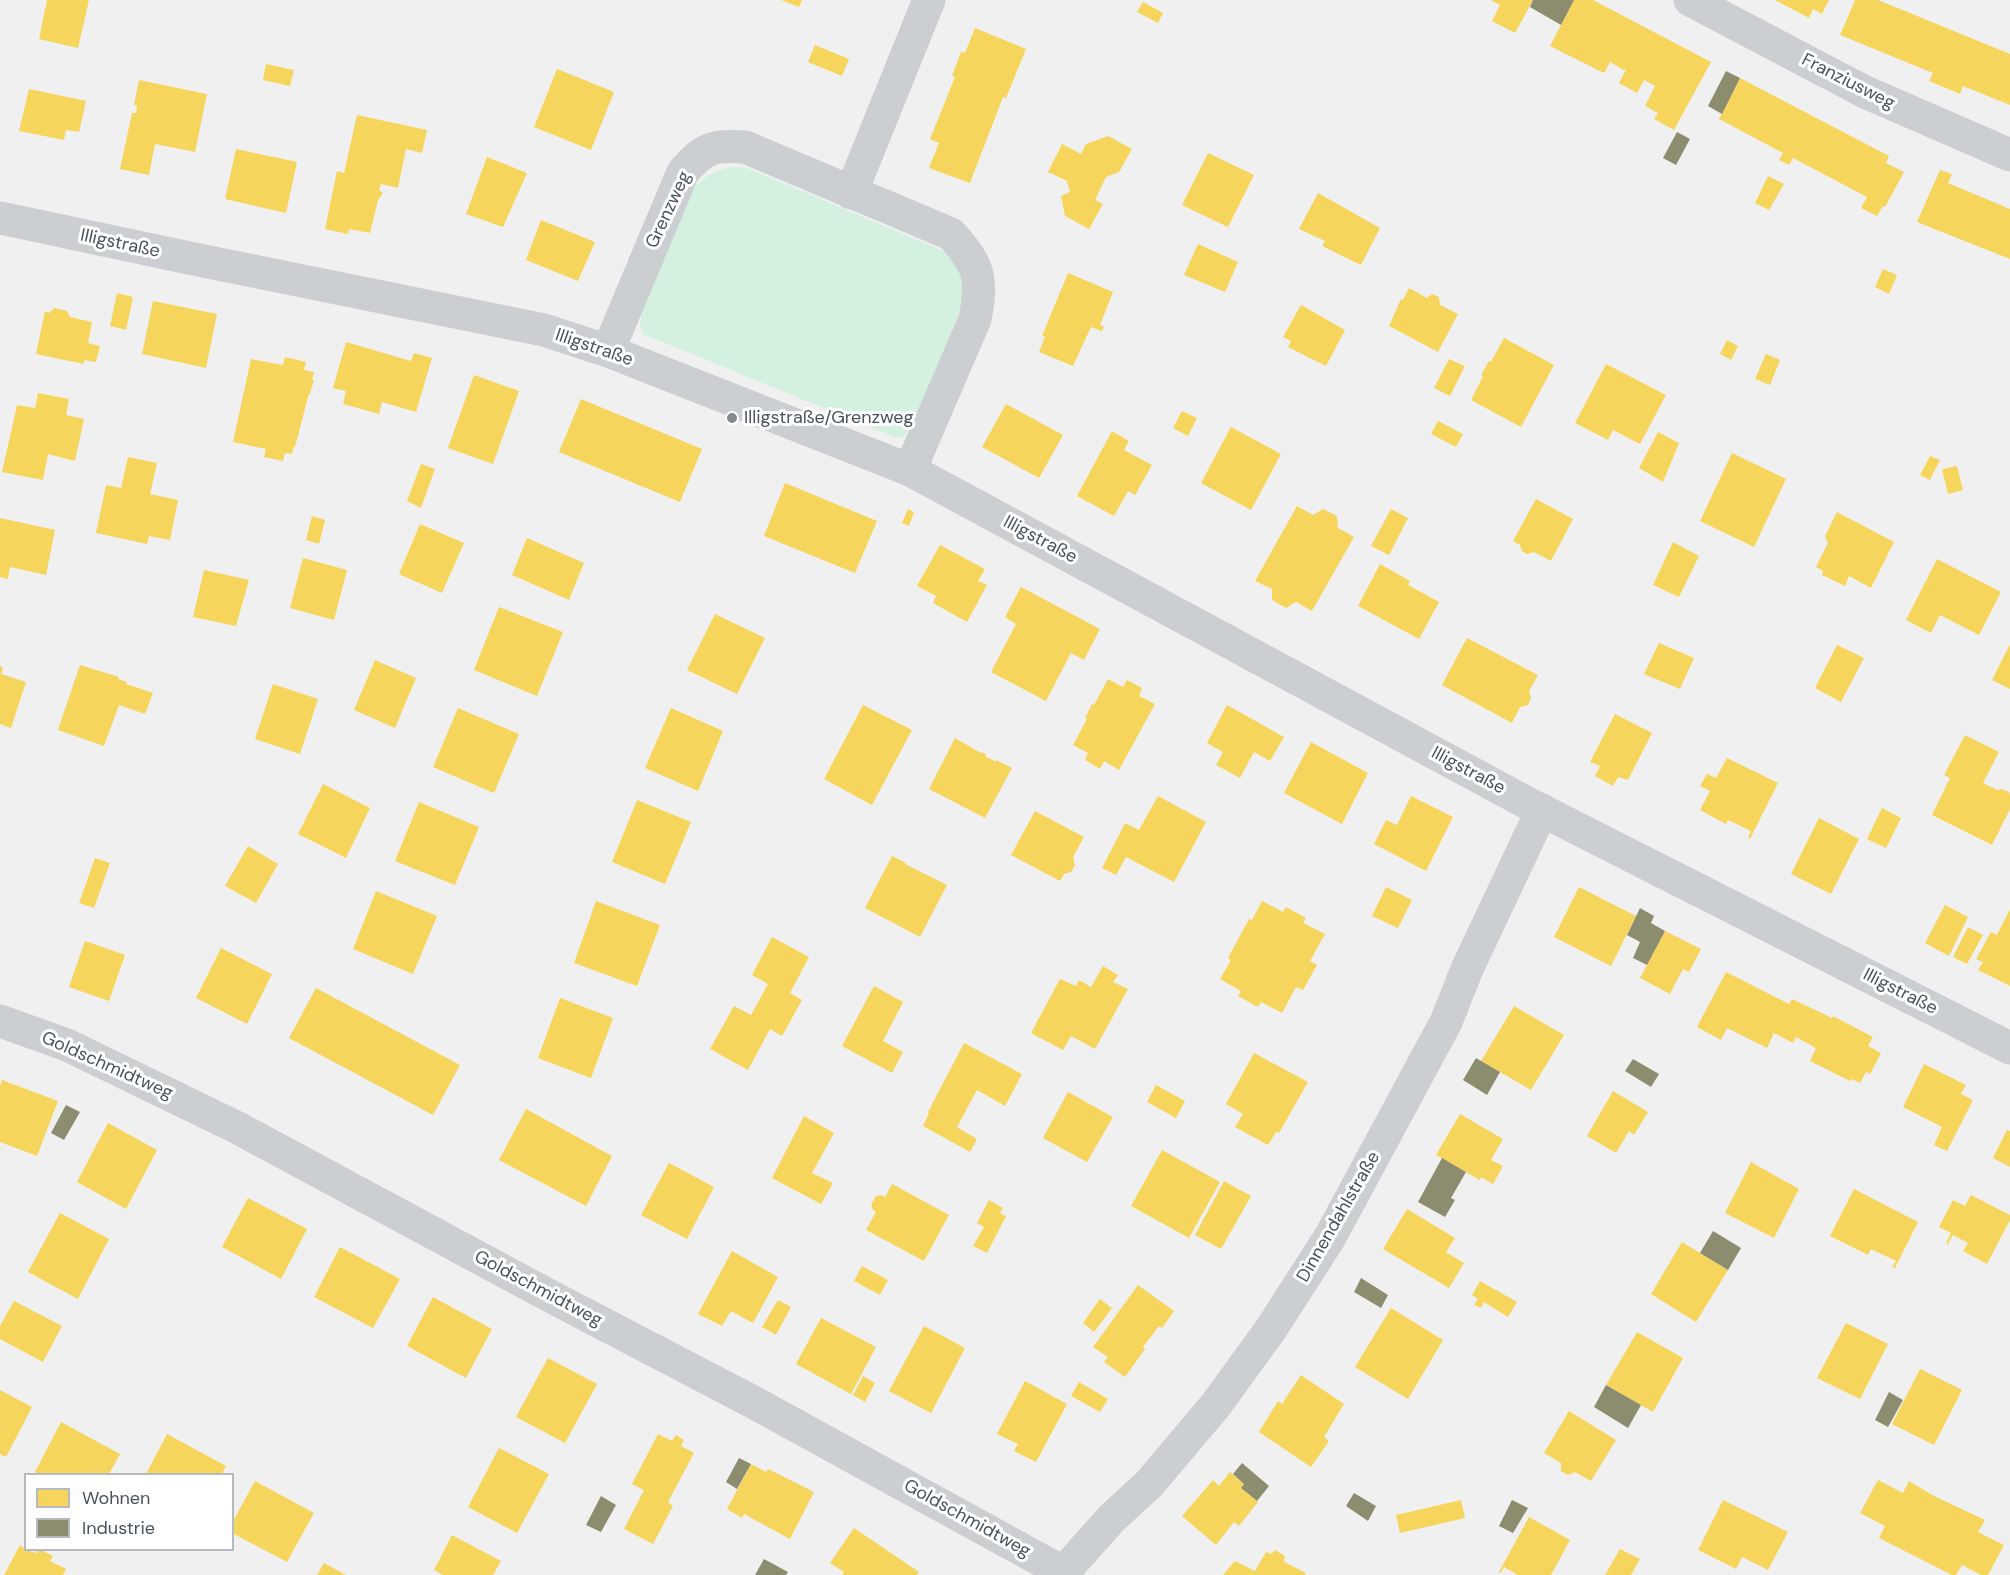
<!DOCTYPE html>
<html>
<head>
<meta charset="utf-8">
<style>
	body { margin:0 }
	#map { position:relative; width:2010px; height:1575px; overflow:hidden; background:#f1f0f0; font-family:"DM Sans",sans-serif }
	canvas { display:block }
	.legend { position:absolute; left:24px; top:1473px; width:210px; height:78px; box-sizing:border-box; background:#fff; border:2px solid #b5babe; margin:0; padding:8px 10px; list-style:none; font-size:18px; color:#46535d }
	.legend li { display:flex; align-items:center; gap:12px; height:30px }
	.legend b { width:30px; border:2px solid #b5babe }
</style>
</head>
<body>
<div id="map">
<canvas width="2010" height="1575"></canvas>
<ul class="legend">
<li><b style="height:16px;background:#f6d55c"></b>Wohnen</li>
<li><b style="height:16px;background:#8c8c6e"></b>Industrie</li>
</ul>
</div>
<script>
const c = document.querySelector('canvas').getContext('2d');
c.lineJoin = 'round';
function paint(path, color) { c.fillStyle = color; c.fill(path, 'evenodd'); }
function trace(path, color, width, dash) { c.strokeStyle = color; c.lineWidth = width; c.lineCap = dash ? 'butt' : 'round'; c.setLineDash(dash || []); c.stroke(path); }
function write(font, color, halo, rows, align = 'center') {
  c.font = font + ' "DM Sans",sans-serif'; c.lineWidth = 6; c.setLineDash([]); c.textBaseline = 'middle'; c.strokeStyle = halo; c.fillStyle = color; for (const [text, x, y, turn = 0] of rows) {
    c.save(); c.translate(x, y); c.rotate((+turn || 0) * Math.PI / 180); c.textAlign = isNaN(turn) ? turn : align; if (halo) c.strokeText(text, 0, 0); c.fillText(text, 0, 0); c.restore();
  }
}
const green = new Path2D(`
	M734 167 747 168 948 253 960 262 964 301 912 426 906 435 897 438 643 334 640 325 641 316 690 194C702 177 714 170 734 167Z`);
const homes = new Path2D(`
	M47 0H89L78 48 39 39Z
	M781 0H802L799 7Z
	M1491 0H1533L1515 33 1492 21 1500 5Z
	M1574 0H1593L1711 62 1674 130 1654 119 1658 113 1645 106 1655 86 1644 80 1637 93 1619 83 1626 70 1622 69 1610 62 1604 73 1550 46Z
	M1775 0H1829L1822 14 1813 9 1809 18Z
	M1855 0H1878L2010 54V105L1963 86 1960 94 1929 81 1933 73 1840 35Z
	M1143 2 1163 13 1158 23 1137 12Z
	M975 28 1026 49 1006 98 1003 97 970 183 929 168 939 143 930 139 955 77 952 76 961 52 965 53Z
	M815 45 849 59 842 76 808 62Z
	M266 64 294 70 290 86 263 80Z
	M557 69 614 92 591 150 534 127Z
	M1740 78 1889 156 1886 163 1904 172 1885 207 1883 206 1877 216 1861 208 1867 197 1793 158 1789 165 1779 160 1783 153 1719 119Z
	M139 80 207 94 195 152 155 144 149 175 120 169 132 113H136L137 105H134Z
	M29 89 86 101 79 132 66 130 64 140 19 131Z
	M357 115 427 130 422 153 406 149 398 188 381 184 379 190 383 193 378 200 370 233 349 229 348 234 325 229 337 171 344 173Z
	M1108 136 1132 149 1119 172 1106 177 1095 200 1103 204 1089 229 1065 216 1061 196 1070 192 1067 181 1048 172 1062 144 1081 154 1086 144Z
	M236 149 297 162 286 213 225 199Z
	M1208 153 1254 175 1228 227 1182 205Z
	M487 157 527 173 503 227 466 214Z
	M1940 170 1952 174 1948 183 2010 209V259L1917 222Z
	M1768 176 1784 184 1769 210 1755 203Z
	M1318 193 1380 228 1361 265 1322 246 1325 241 1299 229Z
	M541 220 595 242 578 281 526 260Z
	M1198 244 1238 262 1225 292 1184 275Z
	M1883 269 1897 275 1889 294 1875 287Z
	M1068 273 1113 292 1100 325 1104 327 1102 331 1091 327 1073 366 1039 352 1045 337 1042 336Z
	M1409 288 1427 298 1432 294 1439 297 1440 305 1458 314 1438 352 1389 326 1401 299 1403 300Z
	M117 293 133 297 126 330 110 326Z
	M153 301 217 314 206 368 142 354Z
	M1301 305 1345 330 1326 366 1288 347 1291 341 1283 337Z
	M54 308 67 311 70 317 92 322 88 343 100 346 96 362 84 360V364L36 354 45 311 49 313Z
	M1504 338 1554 365 1521 427 1471 400 1483 376 1481 375 1489 361 1491 362Z
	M1727 340 1738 346 1731 360 1720 354Z
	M346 342 411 361 414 353 432 358 416 412 382 402 379 414 343 404 346 391 333 388Z
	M1766 354 1780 360 1770 385 1755 379Z
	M285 357 306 362 304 370 314 372 312 380H314L310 394 309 393 295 447H294L292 454 285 453 283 461 264 457 266 449 233 442 251 359 283 365Z
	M1449 359 1465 366 1450 396 1434 388Z
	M1606 364 1666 395 1640 444 1613 430 1608 440 1575 423Z
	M474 375 519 391 493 464 448 448Z
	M38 393 69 399 66 415 84 419 75 461 48 454 43 480 2 472 17 405 35 408Z
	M581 399 702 449 680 502 559 452Z
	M1006 404 1063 435 1039 478 982 447Z
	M1182 411 1197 418 1188 436 1173 428Z
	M1438 421 1463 434 1456 447 1431 434Z
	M1231 427 1281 454 1251 510 1201 483Z
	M1112 431 1129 441 1124 450 1152 465 1135 495 1128 491 1114 516 1077 496Z
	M1658 432 1679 443 1663 482 1639 468Z
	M1732 453 1786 479 1754 547 1700 521Z
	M1930 456 1940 460 1930 480 1920 475Z
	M128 457 157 463 150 494 178 500 170 540 149 536 147 544 96 533 106 485 121 488Z
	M421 464 435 469 421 508 407 501Z
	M1957 466 1963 490 1948 494 1942 469Z
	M785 483 877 521 855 573 764 536Z
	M1536 499 1573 519 1551 561 1534 552 1527 554 1522 551 1520 545 1513 541Z
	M1297 506 1313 515 1323 509 1337 516 1338 528 1354 537 1312 611 1296 602 1286 608 1272 600V589L1255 581Z
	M908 509 914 512 909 526 902 523Z
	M1391 509 1408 518 1389 555 1371 546Z
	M1837 512 1894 542 1871 588 1849 576 1845 586 1822 575 1823 571 1816 567 1828 543 1825 536Z
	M312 516 325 520 319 544 306 540Z
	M0 518 55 530 46 575 10 567 8 579 0 577Z
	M420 524 464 543 442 593 399 574Z
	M527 538 584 563 569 600 512 575Z
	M1673 542 1699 556 1679 597 1653 585Z
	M940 545 985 569 978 581 987 585 967 622 933 603 936 596 917 586Z
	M303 558 347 570 334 620 290 608Z
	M1937 559 2001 592 1979 635 1940 615 1931 633 1906 620Z
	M1380 564 1410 581 1408 585 1439 602 1419 639 1358 606Z
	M204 570 249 580 236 626 193 617Z
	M1021 587 1100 629 1084 660 1071 653 1046 701 991 672 1016 624 1005 617Z
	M499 607 563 632 537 696 474 670Z
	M715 614 765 638 737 694 687 670Z
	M1467 638 1538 675 1529 691 1531 698 1528 705 1520 707 1512 723 1442 685Z
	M1659 643 1694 658 1680 689 1644 674Z
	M2010 644V689L1992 680Z
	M1837 645 1864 658 1841 702 1815 688Z
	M375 660 416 678 395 728 354 710Z
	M80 665 119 677 118 679 127 682 126 684 153 693 145 714 119 705 104 746 58 730Z
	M0 666 3 668 1 674 26 682 11 728 0 724Z
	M1108 679 1123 687 1127 680 1142 688 1139 696 1155 704 1119 770 1104 761 1100 769 1085 760 1088 753 1073 745 1087 719 1085 718 1092 704 1094 705Z
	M273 684 318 699 300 754 255 739Z
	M863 705 912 730 872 805 824 779Z
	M1227 705 1284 737 1270 761 1254 752 1240 778 1216 765 1223 752 1207 743Z
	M458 708 519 734 494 793 433 767Z
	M671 708 723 731 698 791 645 768Z
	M1615 714 1652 733 1628 780 1618 777 1613 786 1595 776 1600 766 1590 762Z
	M1965 735 1999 752 1983 783 1997 790 2002 789 2009 792 2010 797V809L1992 845 1932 815 1950 778 1944 775Z
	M955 738 981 753V752L986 754 985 756 996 762V760L1012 768 985 818 929 789Z
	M1311 742 1368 773 1342 824 1284 793Z
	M1727 758 1778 783 1750 839 1748 838 1751 831 1728 820 1726 824 1700 810 1710 791 1700 786 1707 774 1716 778Z
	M323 784 370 808 346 858 298 834Z
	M1158 796 1206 822 1174 882 1126 857 1116 875 1102 868 1125 823 1139 830Z
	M1411 796 1453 817 1426 871 1374 844 1386 820 1397 825Z
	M637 800 691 822 665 884 612 862Z
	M419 802 479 827 455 885 395 861Z
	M1882 808 1901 818 1886 848 1867 839Z
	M1035 811 1084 837 1073 857 1075 865 1071 872 1064 874 1060 881 1011 855Z
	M1819 818 1859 839 1831 894 1791 874Z
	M248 846 278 864 256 903 225 886Z
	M892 856 906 863 905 864 947 885 920 937 865 908Z
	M95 858 110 863 94 908 79 903Z
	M1386 887 1412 900 1398 928 1372 916Z
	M1579 887 1636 916 1611 966 1554 937Z
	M376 891 437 916 413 974 353 949Z
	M596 901 660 925 637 986 574 963Z
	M1262 901 1283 912 1286 907 1306 918 1303 923 1325 934 1310 961 1317 965 1303 990 1296 987 1282 1013 1261 1002 1258 1007 1238 996 1241 991 1220 979 1231 960 1228 958 1249 919 1252 920Z
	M1945 905 1968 917 1949 956 1925 943Z
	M2010 909V986L1978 970 1983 962 1976 959 1991 932 1997 935Z
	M1968 927 1983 935 1967 964 1953 957Z
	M1665 931 1701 949 1689 972 1683 969 1670 994 1640 978Z
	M772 937 809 957 790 993 802 1000 782 1036 770 1029 748 1070 710 1049 734 1006 751 1015 768 984 752 975Z
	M85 941 125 955 109 1001 69 987Z
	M221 948 272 974 247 1024 196 998Z
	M1103 966 1118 975 1113 982 1128 989 1095 1049 1071 1036 1063 1050 1031 1033 1060 979 1076 986 1079 980 1091 987Z
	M1726 972 1789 1004 1792 999 1832 1018 1833 1016 1873 1037 1868 1046 1881 1053 1870 1074 1866 1072 1860 1083 1852 1079 1850 1081 1810 1061 1816 1048 1796 1037 1793 1043 1774 1033 1767 1048 1727 1028 1721 1040 1697 1027Z
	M874 986 903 1002 883 1041 903 1052 892 1073 842 1046Z
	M316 988 460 1065 433 1115 289 1038Z
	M560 998 613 1018 591 1078 538 1058Z
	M1514 1006 1564 1035 1531 1090 1481 1061Z
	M964 1043 1022 1074 1005 1106 977 1090 957 1127 977 1139 970 1152 923 1126 929 1113 928 1112Z
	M1254 1053 1308 1082 1279 1133 1276 1132 1268 1145 1235 1127 1243 1114 1226 1104Z
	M1924 1064 1966 1085 1961 1094 1973 1100 1947 1151 1934 1145 1942 1127 1903 1107Z
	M2 1080 58 1101 37 1156 0 1142V1086Z
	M1156 1085 1185 1101 1176 1118 1147 1102Z
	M1613 1091 1648 1112 1634 1135 1629 1131 1616 1153 1587 1136Z
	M1068 1092 1113 1117 1087 1162 1043 1138Z
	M526 1109 612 1156 586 1206 499 1160Z
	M1460 1114 1503 1139 1491 1160 1503 1166 1493 1184 1481 1177 1480 1180 1436 1155Z
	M804 1116 834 1133 812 1173 833 1183 821 1204 772 1178Z
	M108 1123 157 1150 126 1209 77 1182Z
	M2007 1130 2010 1131V1167L1993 1158Z
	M1162 1150 1220 1182 1189 1238 1131 1206Z
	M1751 1162 1799 1189 1774 1238 1725 1213Z
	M669 1163 714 1187 687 1239 641 1215Z
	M1224 1181 1251 1196 1221 1249 1195 1235Z
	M892 1184 949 1215 924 1261 866 1230 876 1212 873 1210 871 1205 876 1196 881 1195 885 1197Z
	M1854 1189 1918 1222 1895 1268 1892 1267 1896 1261 1871 1249 1868 1255 1830 1236Z
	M1971 1195 2010 1215V1220L1987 1264 1963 1251 1968 1243 1953 1235 1948 1244 1946 1243 1951 1233 1939 1227 1953 1200 1965 1206Z
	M248 1198 307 1229 281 1279 222 1247Z
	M989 1200 1003 1208 1000 1213 1006 1216 987 1253 973 1246 984 1227 977 1223Z
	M1407 1209 1455 1238 1446 1252 1464 1263 1449 1288 1383 1249Z
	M60 1213 109 1239 78 1299 28 1272Z
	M1682 1242 1728 1270 1696 1322 1651 1294Z
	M340 1247 400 1279 373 1328 314 1297Z
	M732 1251 778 1277 753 1323 731 1311 722 1326 698 1314Z
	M862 1266 888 1280 880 1295 854 1281Z
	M1480 1281 1517 1302 1508 1317 1484 1302 1481 1308 1474 1305 1478 1299 1472 1295Z
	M1138 1285 1174 1311 1162 1328 1159 1326 1143 1347 1145 1349 1125 1377 1104 1362 1108 1357 1093 1347Z
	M433 1297 492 1329 466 1378 407 1346Z
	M1100 1299 1112 1308 1094 1332 1083 1323Z
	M778 1300 791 1307 776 1335 762 1327Z
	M14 1301 62 1326 43 1362 0 1339V1326Z
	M1391 1308 1443 1340 1408 1399 1355 1367Z
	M821 1318 876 1347 851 1394 796 1364Z
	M1846 1323 1888 1344 1860 1399 1817 1378Z
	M924 1326 965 1348 931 1413 889 1391Z
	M1637 1332 1683 1358 1653 1412 1606 1385Z
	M548 1358 597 1384 565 1443 516 1417Z
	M1920 1369 1962 1390 1934 1445 1892 1424Z
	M1301 1375 1344 1404 1324 1437 1329 1441 1311 1467 1259 1432 1278 1401 1282 1404Z
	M863 1376 875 1383 865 1402 853 1395Z
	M1025 1381 1067 1404 1036 1462 1014 1451 1018 1444 997 1434Z
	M1079 1382 1108 1399 1100 1412 1071 1396Z
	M0 1390 32 1407 6 1457 0 1454Z
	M1569 1411 1616 1440 1591 1481 1575 1472 1568 1475 1561 1471V1463L1544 1453Z
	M61 1422 120 1454 109 1474H39L35 1472Z
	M167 1434 226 1466 222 1474H146Z
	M658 1434 672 1441 676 1435 684 1440 681 1446 694 1453 668 1502 673 1506 653 1544 624 1529 644 1490 632 1484Z
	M499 1448 549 1474 517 1533 468 1507Z
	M751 1464 766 1472 768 1469 814 1492 790 1539 744 1514 742 1518 727 1509Z
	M1230 1472 1244 1484 1241 1488 1258 1502 1239 1526 1234 1522 1216 1545 1182 1516 1213 1480 1219 1486Z
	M1878 1480 1903 1493 1909 1481 1934 1496 1985 1520 1978 1532 2004 1545 1988 1575H1981L1962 1565 1956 1575H1952L1879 1538 1885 1526 1860 1513Z
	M255 1481 314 1513 287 1562 232 1533V1523Z
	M1461 1500 1465 1518 1400 1533 1396 1515Z
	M1723 1500 1788 1532 1768 1570 1742 1557 1736 1569 1698 1550Z
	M1529 1517 1570 1540 1551 1575H1518L1504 1567 1501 1573 1499 1572Z
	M854 1528 919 1572 917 1575H842L844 1572 830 1563Z
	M452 1535 501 1561 493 1575H443L434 1570Z
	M20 1545 26 1550 36 1553 38 1550H41L53 1556 50 1561 66 1569 63 1575H4Z
	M1620 1549 1640 1559 1631 1575H1605Z
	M1275 1550 1285 1556 1284 1562 1306 1573 1305 1575H1223L1235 1561 1255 1571 1266 1552 1271 1554Z
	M324 1563 346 1575H317Z`);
const industry = new Path2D(`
	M1533 0H1574L1561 25 1530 7Z
	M1726 71 1740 78 1722 114 1708 106Z
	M1677 132 1690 139 1676 165 1663 158Z
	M1640 908 1654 916 1651 923 1665 931 1647 965 1633 958 1640 942 1627 935Z
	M1476 1058 1500 1072 1487 1095 1463 1080Z
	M1633 1059 1659 1074 1651 1087 1625 1071Z
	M66 1105 80 1112 64 1140 51 1133Z
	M1442 1158 1466 1172 1451 1198 1455 1200 1445 1217 1418 1202Z
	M1713 1231 1741 1248 1728 1270 1700 1253Z
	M1361 1278 1388 1295 1381 1308 1354 1292Z
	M1606 1385 1641 1405 1628 1428 1594 1407Z
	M1889 1392 1903 1400 1888 1427 1875 1420Z
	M739 1458 751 1464 737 1489 726 1482Z
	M1242 1463 1269 1486 1257 1501 1241 1488 1244 1484 1233 1474Z
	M1354 1493 1376 1506 1368 1521 1346 1506Z
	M601 1496 616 1505 601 1532 586 1525Z
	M1512 1500 1528 1508 1513 1533 1499 1526Z
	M764 1559 788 1572 786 1575H755Z`);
const minor = new Path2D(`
	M1690 0 1865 92 2010 155
	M851 193 929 0
	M0 218 189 258 544 330 608 351 910 470 1531 805 2010 1048
	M608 351 683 172C704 148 712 145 745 147L951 234C979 265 983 277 975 319L910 470
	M0 1021 67 1045 238 1128 548 1295 753 1402 1068 1575
	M1061 1575 1112 1518 1149 1484 1215 1406 1271 1329 1330 1237 1446 1022 1467 969 1542 810`);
const markers = [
	[732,418,6,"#828a90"]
];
const streetNames = [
	["Franziusweg",1848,82,27],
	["Grenzweg",669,210,-65],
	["Illigstraße",120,244,12],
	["Illigstraße",594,348,19],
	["Illigstraße",1040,540,28],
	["Illigstraße",1468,771,28],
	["Illigstraße",1900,992,27],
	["Goldschmidtweg",107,1066,24],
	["Dinnendahlstraße",1339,1217,-60],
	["Goldschmidtweg",538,1289,28],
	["Goldschmidtweg",967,1519,29]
];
const poiNames = [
	["Illigstraße/Grenzweg",744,418]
];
paint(green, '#d3f1de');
paint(homes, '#f6d55c');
paint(industry, '#8c8c6e');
trace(minor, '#cccfd1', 33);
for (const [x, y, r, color] of markers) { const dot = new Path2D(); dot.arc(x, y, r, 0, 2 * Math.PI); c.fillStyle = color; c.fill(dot); trace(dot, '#fff', 2); }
write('18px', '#46535d', '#fff', streetNames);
write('18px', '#46535d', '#fff', poiNames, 'left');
</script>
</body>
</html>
